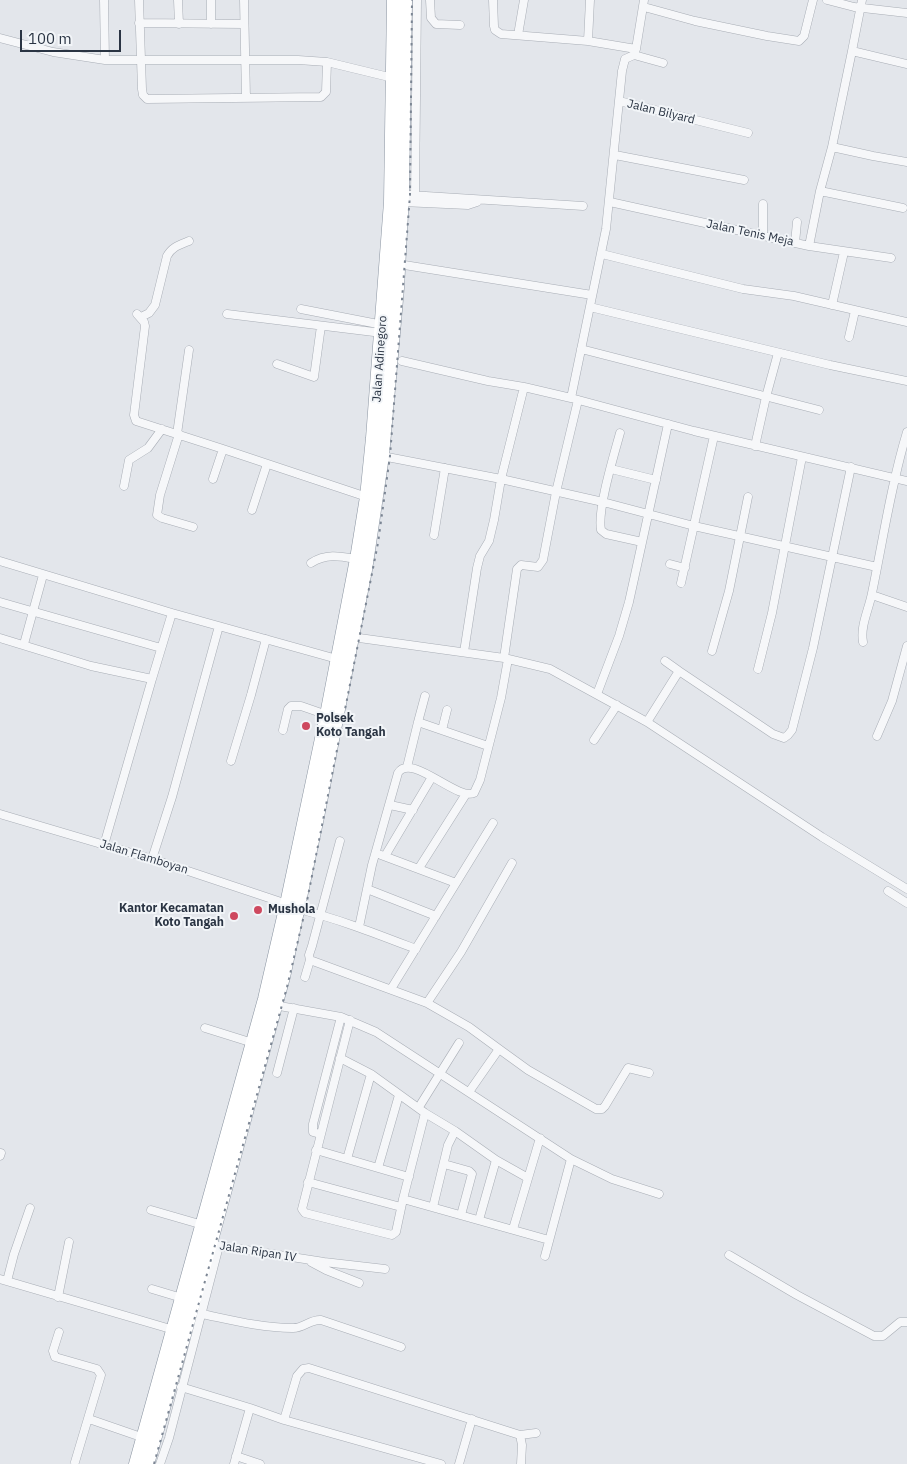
<!DOCTYPE html>
<html>
<head>
<meta charset="utf-8">
<style>
	body { margin:0 }
	#map { position:relative; width:907px; height:1464px; overflow:hidden; background:#e3e6eb; font-family:"IBM Plex Sans",sans-serif }
	canvas { display:block }
	.scale { position:absolute; left:20px; top:30px; width:101px; height:22px; box-sizing:border-box; border:2px solid #2a3443; border-top:0; padding-left:6px; font-size:15px; line-height:18px; white-space:nowrap; color:#2a3443; -webkit-text-stroke:4px #f2f5f8; paint-order:stroke }
</style>
</head>
<body>
<div id="map">
<canvas width="907" height="1464"></canvas>
<div class="scale">100 m</div>
</div>
<script>
const c = document.querySelector('canvas').getContext('2d');
c.lineJoin = 'round';
function trace(path, color, width, dash) { c.strokeStyle = color; c.lineWidth = width; c.lineCap = dash ? 'butt' : 'round'; c.setLineDash(dash || []); c.stroke(path); }
function write(font, color, halo, rows, align = 'center') {
  c.font = font + ' "IBM Plex Sans",sans-serif'; c.lineWidth = 4; c.setLineDash([]); c.textBaseline = 'middle'; c.strokeStyle = halo; c.fillStyle = color; for (const [text, x, y, turn = 0] of rows) {
    c.save(); c.translate(x, y); c.rotate((+turn || 0) * Math.PI / 180); c.textAlign = isNaN(turn) ? turn : align; if (halo) c.strokeText(text, 0, 0); c.fillText(text, 0, 0); c.restore();
  }
}
const minor = new Path2D(`
	M104 0 105 60
	M139 0 142 89 143 95 147 99 321 97 326 92 327 62
	M178 0 179 24
	M211 0V24
	M244 0 246 98
	M430 0 431 18 436 24 460 25
	M493 0 494 26 495 30 501 34 588 41 636 49 644 0
	M827 0 854 7 907 13
	M862 0 852 51 907 64
	M644 7 695 21 767 36 799 41 804 36 813 0
	M139 23 244 24
	M518 35 524 0
	M0 38 53 52 105 60H298L327 62 393 78
	M588 41 590 0
	M634 55 663 63
	M619 101 748 133
	M832 147 852 51
	M615 155 744 180
	M820 191 903 208
	M410 195 583 206
	M415 195 417 0
	M402 202 468 205 477 202
	M610 202 809 246 891 258
	M763 236V204
	M795 243 797 222
	M809 246 820 191 832 147 873 156 907 162
	M602 254 743 289 794 296 907 322
	M398 264 592 295
	M832 305 844 252
	M590 307 830 365 907 381
	M301 309 383 325
	M137 314 144 322 145 326 134 415 136 421 223 449 367 497
	M227 314 382 333
	M141 317 149 313 155 305 167 256C172 247 179 245 189 241
	M849 337 855 311
	M581 349 819 410
	M402 361 488 381 524 387 571 398 694 431 907 481
	M277 364 314 377 321 326
	M571 398 606 229 622 71 625 59 634 55 636 49
	M620 433C614 455 597 510 601 530L606 534 642 542
	M177 434 189 350
	M179 434 160 495 157 515 162 518 193 527
	M755 446 766 397 778 353
	M382 456 501 479 603 502 694 526 877 567
	M611 469 656 480
	M213 479 223 449
	M124 486 129 460 148 448 162 429
	M252 510 267 464
	M434 535 445 468
	M0 561 172 613 337 659
	M311 563C326 553 340 556 357 559
	M670 564 685 568
	M681 583 714 436
	M872 595 907 607
	M0 602 161 648
	M352 637 504 658 550 669 647 722 822 837 907 889
	M0 638 91 666 152 679 172 613
	M863 642C860 626 869 609 872 593 883 540 891 485 907 432
	M24 644 43 575
	M712 651 729 591 748 497
	M464 652 477 568 480 556 489 541 494 520 501 479 524 387
	M504 658 517 569 521 565 538 567 543 560 556 492 578 400
	M758 669 772 613 802 457
	M679 671 773 734 784 738 788 735 792 730 813 648 851 467
	M597 694 619 636 629 602 668 424
	M418 722 425 696
	M647 722 679 671 665 661
	M283 730 288 709 291 706H301L327 715
	M442 730 447 710
	M877 736 892 701 907 646
	M594 740 617 705
	M231 761 251 695 266 639
	M407 767 418 722 488 746
	M390 805 413 810
	M0 814 152 859 287 904
	M340 841 312 946 309 955 310 960 427 1003 469 1027 499 1049
	M104 845 152 679
	M381 855 456 883
	M385 856 432 777
	M152 859 172 797 219 626
	M419 868 466 794
	M367 889 436 916
	M888 891 907 903
	M298 909C339 919 377 934 416 949
	M359 927 372 865 398 773C411 752 457 801 474 793L480 780 501 698 508 659
	M305 977 310 960
	M391 989 493 823
	M427 1003 461 952 512 863
	M274 1005 341 1017 376 1032 571 1159 612 1179 659 1194
	M350 1020 302 1209 305 1213 392 1235 396 1232 403 1199
	M205 1028 253 1043
	M340 1058 371 1074 425 1113 455 1131 496 1160 528 1178
	M277 1073 294 1008
	M469 1092 499 1049 528 1070 596 1109H602L605 1106 628 1068 649 1073
	M419 1107 459 1043
	M425 1113 403 1199 549 1240
	M320 1134 313 1132V1124L341 1017
	M316 1150 409 1177
	M0 1156 1 1153
	M347 1159 371 1074
	M444 1164 469 1171 472 1174 461 1215
	M378 1168 399 1095
	M308 1182 401 1207
	M433 1207 448 1145 455 1131
	M151 1210 203 1225
	M479 1220 496 1160
	M513 1229 540 1138
	M214 1245 324 1262 385 1269
	M729 1255 797 1295 874 1336H883L900 1322H907
	M545 1256 571 1159
	M311 1262 326 1270 359 1283
	M0 1279 174 1330
	M7 1281 14 1254 30 1208
	M152 1289 182 1298
	M58 1297 69 1242
	M202 1314C231 1320 262 1328 292 1328 303 1329 310 1319 321 1320L401 1347
	M59 1332 53 1351 55 1357 97 1369 101 1375 75 1462
	M181 1387 250 1408 284 1420 441 1464
	M89 1419 144 1438
	M284 1420 297 1376 303 1369 309 1368 520 1435 536 1433
	M520 1435 522 1445 521 1464
	M236 1456 260 1464
	M160 1464 169 1438 219 1246
	M234 1464 250 1408
	M459 1464 472 1419`);
const trunk = new Path2D(`
	M136 1464 265 999 287 904 327 715 357 559 367 497 373 438 391 202 394 0
	M147 1464 210 1244 283 977 317 817 365 570 382 456 397 288 402 195 405 0`);
const rail = new Path2D(`
	M154 1464 287 987 305 911 359 639 378 543 390 456 410 195 412 0`);
const markers = [
	[306,726,5,"#ce495f"],
	[258,910,5,"#ce495f"],
	[234,916,5,"#ce495f"]
];
const streetNames = [
	["Jalan Bilyard",661,112,14],
	["Jalan Tenis Meja",750,233,12],
	["Jalan Adinegoro",380,359,-86],
	["Jalan Flamboyan",144,857,17],
	["Jalan Ripan IV",258,1252,9]
];
const poiNames = [
	["Polsek",316,719],
	["Koto Tangah",316,733],
	["Kantor Kecamatan",224,909,"right"],
	["Koto Tangah",224,923,"right"],
	["Mushola",268,910]
];
trace(minor, '#a8adb5', 9);
trace(trunk, '#8a94a1', 15);
trace(minor, '#f6f7f9', 8);
trace(trunk, '#fff', 14);
trace(rail, '#7c8694', 2, [2.5, 5]);
for (const [x, y, r, color] of markers) { const dot = new Path2D(); dot.arc(x, y, r, 0, 2 * Math.PI); c.fillStyle = color; c.fill(dot); trace(dot, '#f2f5f8', 2); }
write('12px', '#2a3443', '#f2f5f8', streetNames);
write('bold 12px', '#2a3443', '#f2f5f8', poiNames, 'left');
</script>
</body>
</html>
